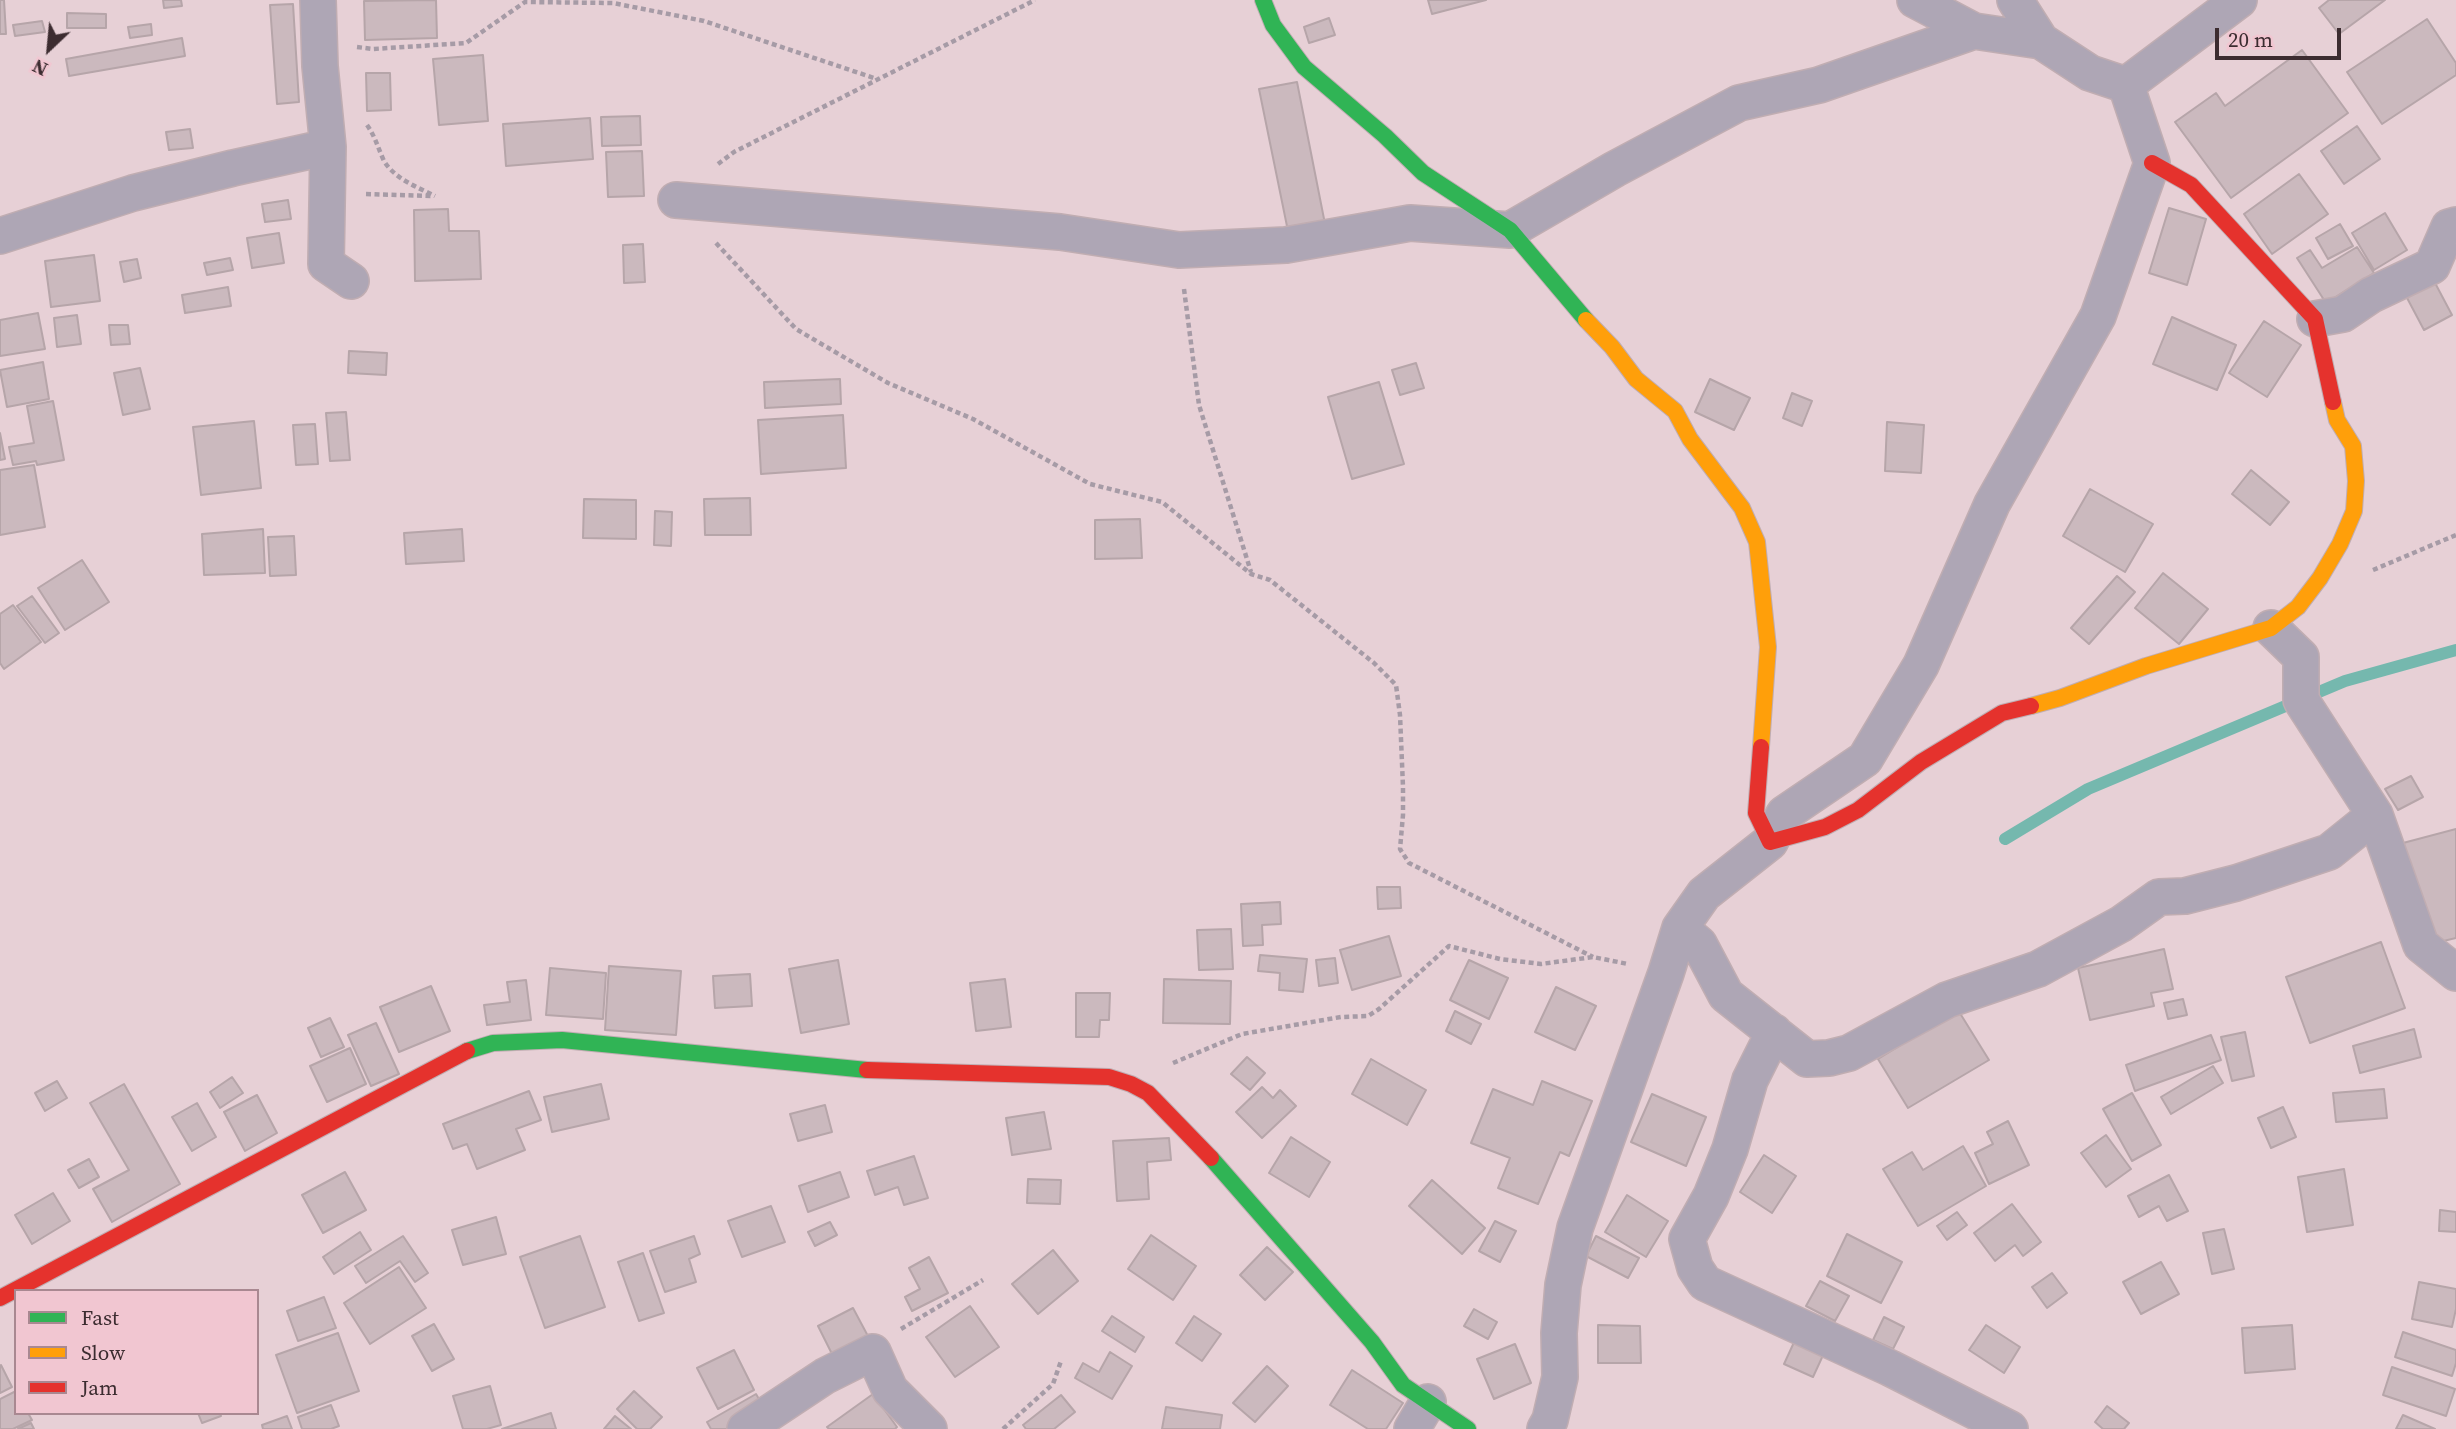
<!DOCTYPE html>
<html>
<head>
<meta charset="utf-8">
<style>
	body { margin:0 }
	#map { position:relative; width:2456px; height:1429px; overflow:hidden; background:#e7d0d6; font-family:"Source Serif 4",serif }
	canvas { display:block }
	.legend { position:absolute; left:14px; top:1289px; width:245px; height:126px; box-sizing:border-box; background:#f1c6d1; border:2px solid #a98891; margin:0; padding:9px 12px; list-style:none; font-size:21px; color:#3c2c30 }
	.legend li { display:flex; align-items:center; gap:14px; height:35px }
	.legend b { width:35px; border:2px solid #a98891 }
	.north { position:absolute; left:14px; top:14px; width:70px; height:70px; -webkit-text-stroke:5px #f1c6d1; paint-order:stroke; rotate:206deg; font-size:19px; font-weight:700; line-height:28px; text-align:center; color:#3c2c30 }
	.north::after { content:''; display:block; margin:auto; width:24px; height:32px; background:#3c2c30; clip-path:polygon(50% 0,100% 100%,50% 72%,0 100%) }
	.scale { position:absolute; left:2215px; top:28px; width:126px; height:32px; box-sizing:border-box; border:4px solid #3c2c30; border-top:0; padding-left:9px; font-size:21px; line-height:24px; white-space:nowrap; color:#3c2c30; -webkit-text-stroke:5px #f1c6d1; paint-order:stroke }
</style>
</head>
<body>
<div id="map">
<canvas width="2456" height="1429"></canvas>
<ul class="legend">
<li><b style="height:9px;background:#30b455"></b>Fast</li>
<li><b style="height:9px;background:#ff9f0a"></b>Slow</li>
<li><b style="height:9px;background:#e5322d"></b>Jam</li>
</ul>
<div class="north">N</div>
<div class="scale">20 m</div>
</div>
<script>
const c = document.querySelector('canvas').getContext('2d');
c.lineJoin = 'round';
function trace(path, color, width, dash) { c.strokeStyle = color; c.lineWidth = width; c.lineCap = dash ? 'butt' : 'round'; c.setLineDash(dash || []); c.stroke(path); }
function paint(path, color) { c.fillStyle = color; c.fill(path, 'evenodd'); }
const stream = new Path2D(`
	M2005 839 2088 789 2345 681 2456 650`);
const building = new Path2D(`
	M0 0H4L6 34H0Z
	M163 0H181L182 6 164 8Z
	M436 0 437 38 365 40 364 1Z
	M1428 0H1486L1432 14Z
	M2329 0H2385L2339 34 2319 8Z
	M293 4 299 102 277 104 270 5Z
	M67 13 106 14V28H67Z
	M1329 18 1335 35 1309 43 1304 27Z
	M2427 19 2456 63V75L2382 124 2347 72Z
	M42 21 45 32 15 36 13 25Z
	M151 24 152 35 130 38 128 27Z
	M182 38 185 56 69 76 66 59Z
	M2302 50 2348 113 2231 198 2175 122 2216 93 2225 106Z
	M483 55 488 121 439 125 433 59Z
	M366 73H390L391 110 367 111Z
	M1297 82 1326 229 1289 236 1259 89Z
	M640 116 641 145 602 146 601 117Z
	M590 118 593 159 506 166 503 124Z
	M2357 126 2380 159 2344 184 2321 151Z
	M190 129 193 148 169 150 166 132Z
	M642 151 644 196 608 197 606 152Z
	M2299 174 2328 214 2272 254 2244 214Z
	M288 200 291 219 265 222 262 204Z
	M2169 208 2206 219 2187 285 2149 273Z
	M448 209 449 231H479L481 279 415 281 414 210Z
	M2385 213 2407 250 2374 270 2352 233Z
	M2340 224 2353 246 2328 259 2316 238Z
	M279 233 284 263 252 268 247 238Z
	M643 244 645 282 624 283 623 245Z
	M2357 247 2374 273 2326 303 2297 258 2310 250 2322 268Z
	M94 255 100 301 51 307 45 261Z
	M230 258 233 270 207 275 204 263Z
	M137 259 141 278 124 282 120 262Z
	M2434 281 2452 315 2424 330 2406 296Z
	M228 287 231 306 185 313 182 295Z
	M38 313 45 349 0 356V320Z
	M77 315 81 344 57 347 54 318Z
	M2172 317 2236 345 2217 390 2153 364Z
	M2264 321 2301 345 2267 397 2229 373Z
	M109 325H128L130 344 111 345Z
	M349 351 387 353 386 375 348 373Z
	M43 362 49 399 7 407 0 370Z
	M1416 363 1424 388 1400 395 1392 370Z
	M140 368 150 409 123 415 114 373Z
	M840 379 841 404 765 408 764 382Z
	M1710 379 1750 398 1734 430 1695 412Z
	M1379 382 1404 464 1352 479 1328 397Z
	M1792 393 1812 401 1802 426 1783 418Z
	M53 401 64 460 37 465 36 461 13 465 9 447 34 443 27 406Z
	M346 412 350 460 330 461 326 413Z
	M843 415 846 468 761 474 758 420Z
	M254 421 261 488 201 495 193 427Z
	M1887 422 1924 425 1921 473 1885 471Z
	M315 424 318 464 296 465 293 425Z
	M0 433 5 459 0 460Z
	M34 465 45 527 0 535V470Z
	M2251 470 2289 502 2270 525 2232 494Z
	M2090 489 2153 524 2125 572 2063 536Z
	M750 498 751 535H705L704 499Z
	M584 499 636 500V539L583 538Z
	M655 511 672 512 671 546 654 545Z
	M1140 519 1142 558 1095 559V520Z
	M263 529 265 573 204 575 202 534Z
	M462 529 464 561 406 564 404 533Z
	M294 536 296 575 270 576 268 537Z
	M82 560 109 602 65 630 38 588Z
	M2163 573 2208 609 2179 644 2135 608Z
	M2117 576 2135 592 2089 644 2071 628Z
	M32 596 59 633 45 643 17 606Z
	M13 605 41 642 4 669 0 663V614Z
	M2411 776 2423 797 2398 810 2385 789Z
	M2456 829V938L2431 944 2403 843Z
	M1377 887H1400L1401 908 1378 909Z
	M1280 902 1281 924 1262 925 1263 945 1243 946 1241 904Z
	M1231 929 1233 969 1199 970 1197 930Z
	M1389 936 1401 976 1352 990 1340 950Z
	M2381 942 2405 1008 2310 1043 2286 977Z
	M2164 949 2173 989 2151 993 2154 1006 2090 1020 2078 968Z
	M1260 955 1307 959 1303 992 1279 990 1280 973 1258 971Z
	M1335 958 1338 983 1319 986 1316 960Z
	M838 960 849 1024 801 1033 789 969Z
	M1469 960 1508 978 1489 1019 1450 1000Z
	M609 966 681 971 676 1035 605 1030Z
	M550 968 606 973 603 1019 546 1015Z
	M750 974 752 1006 715 1008 713 976Z
	M1005 979 1011 1027 976 1031 970 983Z
	M1164 979 1231 981 1230 1024 1163 1023Z
	M526 980 531 1020 487 1025 484 1005 510 1002 507 982Z
	M431 986 450 1031 399 1052 380 1007Z
	M1556 987 1596 1006 1575 1050 1535 1032Z
	M1076 993H1110L1109 1020H1100L1099 1037H1076Z
	M2183 999 2187 1015 2168 1019 2164 1003Z
	M1958 1010 1989 1060 1908 1108 1878 1059Z
	M1455 1011 1481 1024 1471 1044 1446 1031Z
	M330 1018 344 1047 321 1057 308 1028Z
	M376 1023 399 1074 371 1086 348 1035Z
	M2414 1029 2421 1057 2360 1073 2353 1046Z
	M2245 1032 2254 1076 2232 1081 2221 1037Z
	M2211 1035 2221 1060 2135 1091 2126 1065Z
	M350 1048 366 1084 327 1102 310 1066Z
	M1247 1057 1265 1073 1250 1090 1231 1074Z
	M1371 1059 1426 1090 1407 1125 1352 1094Z
	M2213 1066 2223 1083 2171 1114 2161 1097Z
	M232 1077 243 1093 220 1108 210 1092Z
	M57 1081 67 1098 45 1111 35 1093Z
	M1542 1081 1592 1101 1569 1156 1560 1152 1538 1204 1498 1188 1510 1158 1471 1143 1493 1089 1533 1105Z
	M124 1084 180 1184 112 1222 93 1189 129 1170 90 1103Z
	M601 1084 609 1119 552 1132 544 1097Z
	M1262 1087 1273 1098 1280 1090 1296 1106 1262 1138 1236 1112Z
	M2384 1089 2387 1118 2336 1122 2333 1093Z
	M529 1091 541 1120 516 1129 525 1150 477 1169 467 1144 453 1149 443 1124Z
	M2132 1093 2161 1145 2132 1161 2103 1109Z
	M1652 1094 1706 1117 1686 1166 1631 1142Z
	M257 1095 277 1133 245 1151 224 1112Z
	M197 1103 216 1137 192 1151 172 1117Z
	M825 1105 832 1132 798 1141 790 1114Z
	M2283 1107 2296 1137 2271 1148 2258 1118Z
	M1044 1112 1051 1149 1012 1155 1006 1118Z
	M2008 1121 2029 1165 1989 1184 1975 1153 1993 1144 1987 1132Z
	M2106 1135 2131 1169 2106 1187 2081 1153Z
	M1291 1137 1330 1162 1309 1197 1269 1173Z
	M1169 1138 1171 1160 1147 1162 1149 1199 1117 1201 1113 1141Z
	M1963 1146 1986 1186 1918 1226 1883 1169 1912 1152 1923 1170Z
	M1764 1155 1796 1176 1772 1213 1740 1192Z
	M914 1156 928 1198 904 1205 898 1187 875 1195 867 1171Z
	M89 1159 99 1177 79 1188 68 1170Z
	M2344 1169 2353 1225 2307 1232 2298 1177Z
	M345 1172 366 1210 323 1233 302 1195Z
	M840 1172 849 1197 808 1212 799 1186Z
	M2169 1175 2188 1211 2167 1221 2159 1206 2139 1217 2128 1196Z
	M1028 1179 1061 1180 1060 1204 1027 1203Z
	M1432 1180 1485 1228 1462 1254 1409 1206Z
	M53 1193 70 1221 32 1244 15 1215Z
	M1627 1195 1668 1221 1646 1257 1605 1232Z
	M2012 1204 2041 1242 2023 1256 2015 1245 1995 1261 1974 1233Z
	M771 1206 785 1242 742 1257 728 1221Z
	M2440 1210 2456 1212V1232L2439 1231Z
	M1957 1212 1967 1225 1947 1240 1937 1226Z
	M496 1217 506 1254 463 1265 452 1230Z
	M1495 1221 1516 1231 1500 1262 1479 1251Z
	M830 1222 837 1235 815 1246 808 1232Z
	M2224 1229 2234 1269 2212 1274 2203 1233Z
	M360 1232 371 1250 334 1274 323 1257Z
	M1847 1234 1902 1262 1881 1303 1827 1276Z
	M1151 1235 1196 1266 1173 1300 1128 1269Z
	M403 1236 428 1273 415 1282 400 1261 366 1283 355 1266Z
	M580 1236 605 1307 545 1328 520 1257Z
	M694 1236 700 1254 689 1259 696 1282 665 1292 650 1251Z
	M1596 1236 1639 1258 1628 1278 1586 1256Z
	M1267 1247 1293 1272 1265 1300 1240 1275Z
	M1053 1250 1078 1281 1038 1314 1012 1284Z
	M643 1253 664 1313 639 1321 618 1262Z
	M929 1257 948 1293 912 1311 905 1297 920 1289 909 1268Z
	M2161 1262 2179 1294 2141 1314 2123 1282Z
	M399 1267 426 1308 370 1344 344 1303Z
	M2052 1273 2067 1293 2047 1308 2032 1287Z
	M1820 1281 1849 1296 1835 1321 1806 1306Z
	M2419 1282 2456 1289V1309L2452 1327 2412 1319Z
	M324 1297 336 1328 298 1341 287 1311Z
	M970 1306 999 1347 955 1377 926 1337Z
	M853 1308 869 1338 833 1356 818 1326Z
	M1474 1309 1497 1322 1488 1339 1464 1326Z
	M1112 1316 1144 1337 1135 1352 1102 1331Z
	M1194 1316 1221 1334 1202 1361 1176 1343Z
	M1884 1317 1904 1327 1893 1349 1873 1340Z
	M434 1324 454 1359 432 1371 412 1336Z
	M1598 1325 1640 1326 1641 1363H1598Z
	M1986 1325 2020 1347 2004 1373 1969 1350Z
	M2292 1325 2295 1369 2245 1373 2242 1328Z
	M2403 1332 2456 1350V1363L2452 1376 2395 1357Z
	M338 1333 359 1391 297 1413 276 1355Z
	M1796 1338 1825 1351 1813 1377 1784 1364Z
	M1515 1344 1531 1383 1494 1399 1477 1359Z
	M734 1350 754 1390 718 1409 697 1368Z
	M1110 1352 1132 1366 1112 1399 1075 1378 1083 1363 1099 1372Z
	M1 1365 12 1387 0 1393V1366Z
	M1267 1366 1288 1386 1255 1422 1233 1403Z
	M2392 1367 2455 1389 2446 1416 2383 1395Z
	M1352 1370 1403 1403 1386 1429H1368L1330 1405Z
	M490 1386 501 1425 487 1429H463L453 1396Z
	M16 1391V1413H28L32 1420 13 1429H0V1399Z
	M634 1391 662 1417 650 1429H637L617 1409Z
	M756 1394 766 1411 733 1429H711L707 1422Z
	M873 1394 897 1427 895 1429H829L827 1427Z
	M1061 1395 1075 1412 1054 1429H1026L1023 1425Z
	M331 1405 339 1426 331 1429H302L298 1417Z
	M2107 1406 2129 1423 2124 1429H2103L2095 1422Z
	M1166 1407 1222 1415 1220 1429H1162Z
	M198 1413H220L221 1416 202 1423Z
	M551 1413 556 1429H502Z
	M2403 1415 2435 1429H2396Z
	M287 1416 292 1429H263L262 1425Z
	M615 1416 631 1429H604Z
	M31 1423 34 1429H18Z`);
const path = new Path2D(`
	M357 47 373 49 466 43 525 2 613 3 704 21 877 79
	M367 125C375 136 378 148 384 161 395 179 417 187 435 196
	M718 164 734 152 1035 0
	M366 194 431 196
	M716 243 796 329 888 383 973 419 1090 484 1162 502 1251 574 1270 580 1374 663 1396 685 1400 715 1403 787V815L1400 849 1409 863 1593 957
	M1184 289 1199 405 1251 572
	M2373 570 2456 535
	M1173 1063 1242 1034 1341 1017 1368 1016 1379 1009 1449 946 1500 959 1541 964 1593 957 1628 964
	M901 1329 983 1280
	M1003 1429 1053 1384 1061 1361`);
const street = new Path2D(`
	M318 0 320 66 328 147 326 264 351 281
	M1915 0 1974 31 2041 41
	M2126 85 2239 0
	M676 200 1060 232 1179 250 1286 245 1410 223 1510 230 1615 169 1739 103 1819 85 1974 31
	M0 236 133 193 233 168 328 147
	M2315 319 2343 314 2371 295 2432 266 2449 227 2456 225
	M2271 628 2301 657V700L2375 815 2421 945 2456 973
	M1680 928 1699 944 1726 995 1807 1059 1829 1058 1849 1053 1947 1000 2038 969 2121 924 2159 897 2185 896 2236 883 2329 852 2375 815
	M1774 1032 1750 1080 1730 1149 1711 1196 1687 1239 1695 1268 1705 1283 1890 1368 2010 1429
	M745 1429 825 1376 873 1352 890 1390 929 1429
	M1412 1429 1428 1402
	M1545 1429 1550 1420 1560 1377 1559 1333 1563 1285 1575 1228 1666 973 1680 928 1704 894 1770 842 1784 814 1865 759 1921 665 1992 504 2098 316 2152 163 2126 85 2090 73 2041 41 2015 0`);
const fast = new Path2D(`
	M1263 0 1273 25 1304 67 1385 136 1423 173 1510 230 1586 320
	M467 1051 493 1043 562 1040 867 1070
	M1211 1158 1372 1342 1403 1385 1468 1429`);
const slow = new Path2D(`
	M1586 320 1612 347 1636 379 1675 411 1690 439 1742 508 1757 542 1768 647 1761 747
	M2031 706 2060 698 2146 666 2271 628 2298 607 2320 578 2340 544 2354 511 2356 481 2353 446 2337 420 2333 402`);
const jam = new Path2D(`
	M2152 163 2191 185 2315 319 2333 402
	M1761 747 1756 813 1770 842 1825 827 1858 810 1921 762 2002 713 2031 706
	M867 1070 1109 1077 1131 1084 1148 1093 1211 1158
	M0 1298 467 1051`);
trace(stream, '#75b8ae', 12);
paint(building, '#cbb9be');
trace(building, '#b6a5a9', 2);
trace(street, '#c0adb2', 38);
trace(fast, '#c0adb2', 18);
trace(slow, '#c0adb2', 18);
trace(jam, '#c0adb2', 18);
trace(path, '#a69ba6', 4.5, [5, 3.5]);
trace(street, '#aea6b5', 35);
trace(fast, '#30b455', 16);
trace(slow, '#ff9f0a', 16);
trace(jam, '#e5322d', 16);
</script>
</body>
</html>
